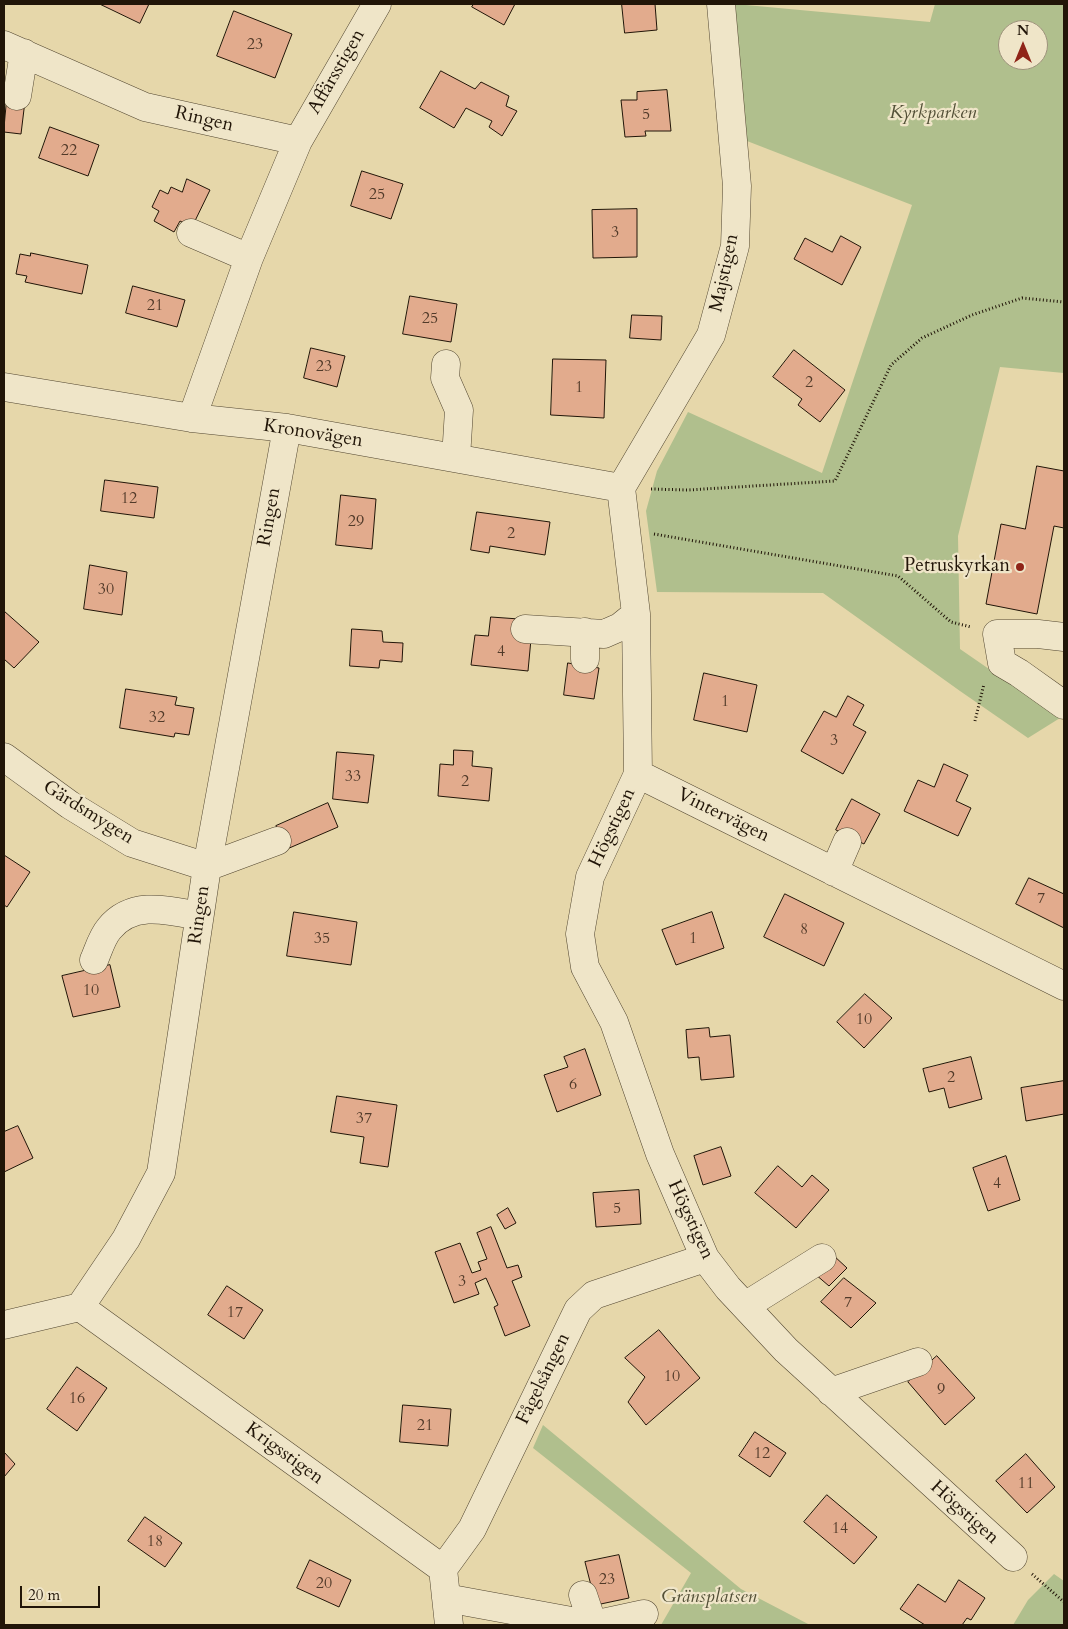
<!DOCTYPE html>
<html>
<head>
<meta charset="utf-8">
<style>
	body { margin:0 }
	#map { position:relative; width:1068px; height:1629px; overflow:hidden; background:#e6d7aa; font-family:Cardo,serif }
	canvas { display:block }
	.frame { position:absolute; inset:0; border:5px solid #211508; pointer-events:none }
	.north { position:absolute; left:998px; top:20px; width:50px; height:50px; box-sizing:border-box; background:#efe5c8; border:1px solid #9d927b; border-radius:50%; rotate:0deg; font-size:14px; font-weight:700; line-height:20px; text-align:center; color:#211508 }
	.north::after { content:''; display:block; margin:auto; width:18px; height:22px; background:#8f2418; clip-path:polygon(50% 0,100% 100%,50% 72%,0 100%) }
	.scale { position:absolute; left:20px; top:1586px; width:80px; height:22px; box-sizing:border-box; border:2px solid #211508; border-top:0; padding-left:6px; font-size:15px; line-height:18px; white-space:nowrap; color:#211508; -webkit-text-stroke:4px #efe5c8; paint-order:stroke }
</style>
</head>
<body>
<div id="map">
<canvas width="1068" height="1629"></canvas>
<div class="frame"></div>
<div class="north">N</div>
<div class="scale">20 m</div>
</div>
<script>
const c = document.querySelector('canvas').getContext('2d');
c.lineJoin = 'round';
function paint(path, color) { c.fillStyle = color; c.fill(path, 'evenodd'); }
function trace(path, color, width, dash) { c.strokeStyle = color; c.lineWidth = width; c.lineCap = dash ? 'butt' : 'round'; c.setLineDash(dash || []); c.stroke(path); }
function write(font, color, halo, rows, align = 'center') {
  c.font = font + ' Cardo,serif'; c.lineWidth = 4.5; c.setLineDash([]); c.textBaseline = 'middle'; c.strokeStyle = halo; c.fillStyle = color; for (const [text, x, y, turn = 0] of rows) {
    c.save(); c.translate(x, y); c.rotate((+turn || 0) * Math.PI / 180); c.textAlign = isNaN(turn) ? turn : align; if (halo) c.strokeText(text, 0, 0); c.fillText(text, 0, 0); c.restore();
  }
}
const green = new Path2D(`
	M735 4 930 22 935 4H1064V373L1000 367 958 536 960 649 1060 718 1028 738 960 691 823 593 657 592 646 511 657 471 688 412 822 473 912 205 747 141ZM1008 30H1038V60H1008Z
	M543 1425 741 1589 810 1625H661L691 1573 533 1448Z
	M1054 1574 1064 1581V1625H1013L1028 1600Z`);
const building = new Path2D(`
	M100 4H149L140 23Z
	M474 4H515L504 25 472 7Z
	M622 4H655L657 30 625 33Z
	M234 11 292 34 275 78 217 56Z
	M441 71 475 89 481 82 509 96 506 106 517 111 502 136 489 127 492 121 466 108 454 128 420 108Z
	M667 90 671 131H645L646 136 625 137 621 100H637V92Z
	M7 99 25 101 21 134 4 132Z
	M50 127 99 145 88 176 39 158Z
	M362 171 403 184 391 219 351 206Z
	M187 179 210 190 192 227 180 221 174 232 154 221 159 211 152 207 160 190 168 194 171 187 182 192Z
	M637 209V257L593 258 592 210Z
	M841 236 861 247 842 285 794 259 805 238 832 252Z
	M31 253 88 265 82 294 25 282 27 276 16 274 20 254 30 256Z
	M133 286 185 300 177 327 126 313Z
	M410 296 457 304 451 342 403 334Z
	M632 315 662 316 661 340 630 338Z
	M311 348 345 356 337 387 304 378Z
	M794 350 845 390 820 422 798 405 802 399 773 377Z
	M553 359 606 360 604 418 551 415Z
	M1037 466 1064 471V528L1054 526 1037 614 986 604 1001 524 1025 529Z
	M105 480 158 487 154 518 101 511Z
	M341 495 376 499 372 549 336 545Z
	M477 512 550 522 545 555 490 546 489 553 471 550Z
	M90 565 127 572 122 615 84 609Z
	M4 611 39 642 14 668 4 659Z
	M491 617 519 619 531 639 528 671 471 665 475 635 488 636Z
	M352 629 382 631 383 642 403 643 402 662 380 660 379 668 350 666Z
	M568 663 599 668 594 699 564 695Z
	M704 673 757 685 747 732 694 720Z
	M126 689 177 697 175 705 194 708 189 735 175 733 174 737 120 728Z
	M848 696 864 705 853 725 866 732 843 774 801 751 824 711 836 717Z
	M454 750 473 751 472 766 492 768 489 801 438 796 440 764 453 765Z
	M337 752 374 755 368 803 333 799Z
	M944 764 968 775 956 801 971 808 958 836 904 811 918 780 934 787Z
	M852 799 880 814 864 844 836 830Z
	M328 803 338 827 287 849 276 826Z
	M4 855 30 872 7 907 4 905Z
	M1029 878 1064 894V928L1016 904Z
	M785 894 844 923 824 966 764 937Z
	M294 912 357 922 351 965 287 956Z
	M712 912 724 948 676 965 662 930Z
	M110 965 120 1007 73 1017 62 976Z
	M865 994 892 1018 864 1048 837 1022Z
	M709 1028 710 1037 730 1035 734 1077 701 1080 699 1057 688 1058 686 1030Z
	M585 1049 601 1095 557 1112 544 1075 568 1067 564 1057Z
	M971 1057 982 1099 949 1108 944 1088 929 1092 923 1069Z
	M1064 1081V1114L1026 1121 1021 1088Z
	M337 1096 397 1105 388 1167 360 1163 364 1137 331 1132Z
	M18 1126 33 1158 4 1172V1132Z
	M721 1147 731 1176 703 1185 694 1156Z
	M1006 1156 1020 1200 988 1211 973 1168Z
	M778 1166 802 1187 812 1175 829 1190 796 1228 755 1193Z
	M639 1190 641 1224 596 1227 593 1193Z
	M508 1208 516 1223 505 1229 497 1215Z
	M491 1227 507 1268 518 1265 522 1277 512 1281 530 1326 505 1336 494 1307 498 1305 486 1278 475 1283 479 1294 454 1303 435 1252 460 1243 472 1273 481 1270 478 1262 487 1259 477 1233Z
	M833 1255 847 1268 829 1286 815 1274Z
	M844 1278 876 1303 851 1328 821 1302Z
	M227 1286 263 1310 244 1339 208 1315Z
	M659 1330 700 1378 646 1425 628 1402 645 1377 625 1358Z
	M937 1356 975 1398 945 1425 908 1382Z
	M77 1367 107 1388 77 1431 47 1409Z
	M403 1405 451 1409 448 1446 400 1442Z
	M755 1432 786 1453 770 1477 739 1456Z
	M4 1452 15 1464 4 1477Z
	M1026 1454 1055 1487 1027 1513 996 1481Z
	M827 1495 877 1537 854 1564 804 1522Z
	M145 1517 182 1543 165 1567 128 1541Z
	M619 1555 629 1598 596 1605 585 1562Z
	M310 1560 351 1580 339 1607 297 1588Z
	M959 1580 985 1598 971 1620 967 1618 962 1625H925L900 1609 918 1584 945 1602Z`);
const path = new Path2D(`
	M651 489 688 490 835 481 891 365 922 338 972 315 1022 298 1064 302
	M654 534 898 576 951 622 971 627
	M975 721 984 684
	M1032 1574 1064 1602`);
const minor = new Path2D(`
	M4 45 145 107 298 141 249 258 192 418
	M17 96 24 53
	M298 141 377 4
	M191 233 249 258
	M446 364 445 378 459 410 456 458
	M4 387 192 418 287 428 621 488
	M621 488 636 614 638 774 1064 986
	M621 488 711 335 735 246 737 186 721 4
	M525 629 604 634 620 627 636 614
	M585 632V659
	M1064 637 1038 634H997L1002 663 1019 673 1064 705
	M4 757 70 805 132 843 207 867 277 841
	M638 774 590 877 580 934 585 967 614 1022 660 1154 705 1258 728 1288 786 1350 1013 1557
	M834 872 847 842
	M94 960C98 951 102 937 109 929 132 900 168 910 199 916
	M745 1306 822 1258
	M80 1307 443 1569 449 1625
	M4 1325 80 1307 126 1239 161 1173 207 867 287 428
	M831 1392 918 1362
	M443 1569 472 1529 578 1310 594 1295 705 1258
	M583 1595 593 1625
	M446 1598 593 1625 644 1614`);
const markers = [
	[1020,567,5,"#8f2418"]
];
const numberNames = [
	["23",255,45],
	["5",646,115],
	["22",69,151],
	["25",377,195],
	["3",615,233],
	["21",155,306],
	["25",430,319],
	["23",324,367],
	["2",809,383],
	["1",579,388],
	["12",129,499],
	["29",356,522],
	["2",511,534],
	["30",106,590],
	["4",501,652],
	["1",725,702],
	["32",157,718],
	["3",834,741],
	["33",353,777],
	["2",465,782],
	["7",1041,899],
	["8",804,930],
	["35",322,939],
	["1",693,939],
	["10",91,991],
	["10",864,1020],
	["2",951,1078],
	["6",573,1085],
	["37",364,1119],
	["4",997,1184],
	["5",617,1209],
	["3",462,1282],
	["7",848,1303],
	["17",235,1313],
	["10",672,1377],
	["9",941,1390],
	["16",77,1399],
	["21",425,1426],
	["12",762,1454],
	["11",1026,1484],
	["14",840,1529],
	["18",155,1542],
	["23",607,1580],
	["20",324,1584]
];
const streetNames = [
	["Affärsstigen",337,72,-60],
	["Ringen",204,120,13],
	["Majstigen",725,273,-78],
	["Kronovägen",313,434,9],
	["Ringen",270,517,-80],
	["Gärdsmygen",88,813,32],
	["Vintervägen",723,816,26],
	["Högstigen",613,828,-65],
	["Ringen",200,915,-82],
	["Högstigen",690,1220,65],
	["Fågelsången",544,1379,-64],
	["Krigsstigen",284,1454,36],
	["Högstigen",964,1513,42]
];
const parkNames = [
	["Kyrkparken",933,114],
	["Gränsplatsen",709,1598]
];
const poiNames = [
	["Petruskyrkan",1010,567]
];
paint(green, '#b0bf8d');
paint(building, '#e2ab8d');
trace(building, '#211508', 1);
trace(minor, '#524630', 29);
trace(path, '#211508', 3, [1, 2.5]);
trace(minor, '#efe5c8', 28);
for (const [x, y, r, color] of markers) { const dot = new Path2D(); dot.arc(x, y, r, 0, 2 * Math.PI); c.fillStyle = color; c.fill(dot); trace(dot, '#efe5c8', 2); }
write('16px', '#513a29', null, numberNames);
write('19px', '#211508', '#efe5c8', streetNames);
write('italic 19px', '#535037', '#efe5c8', parkNames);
write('19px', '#211508', '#efe5c8', poiNames, 'right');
</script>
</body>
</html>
